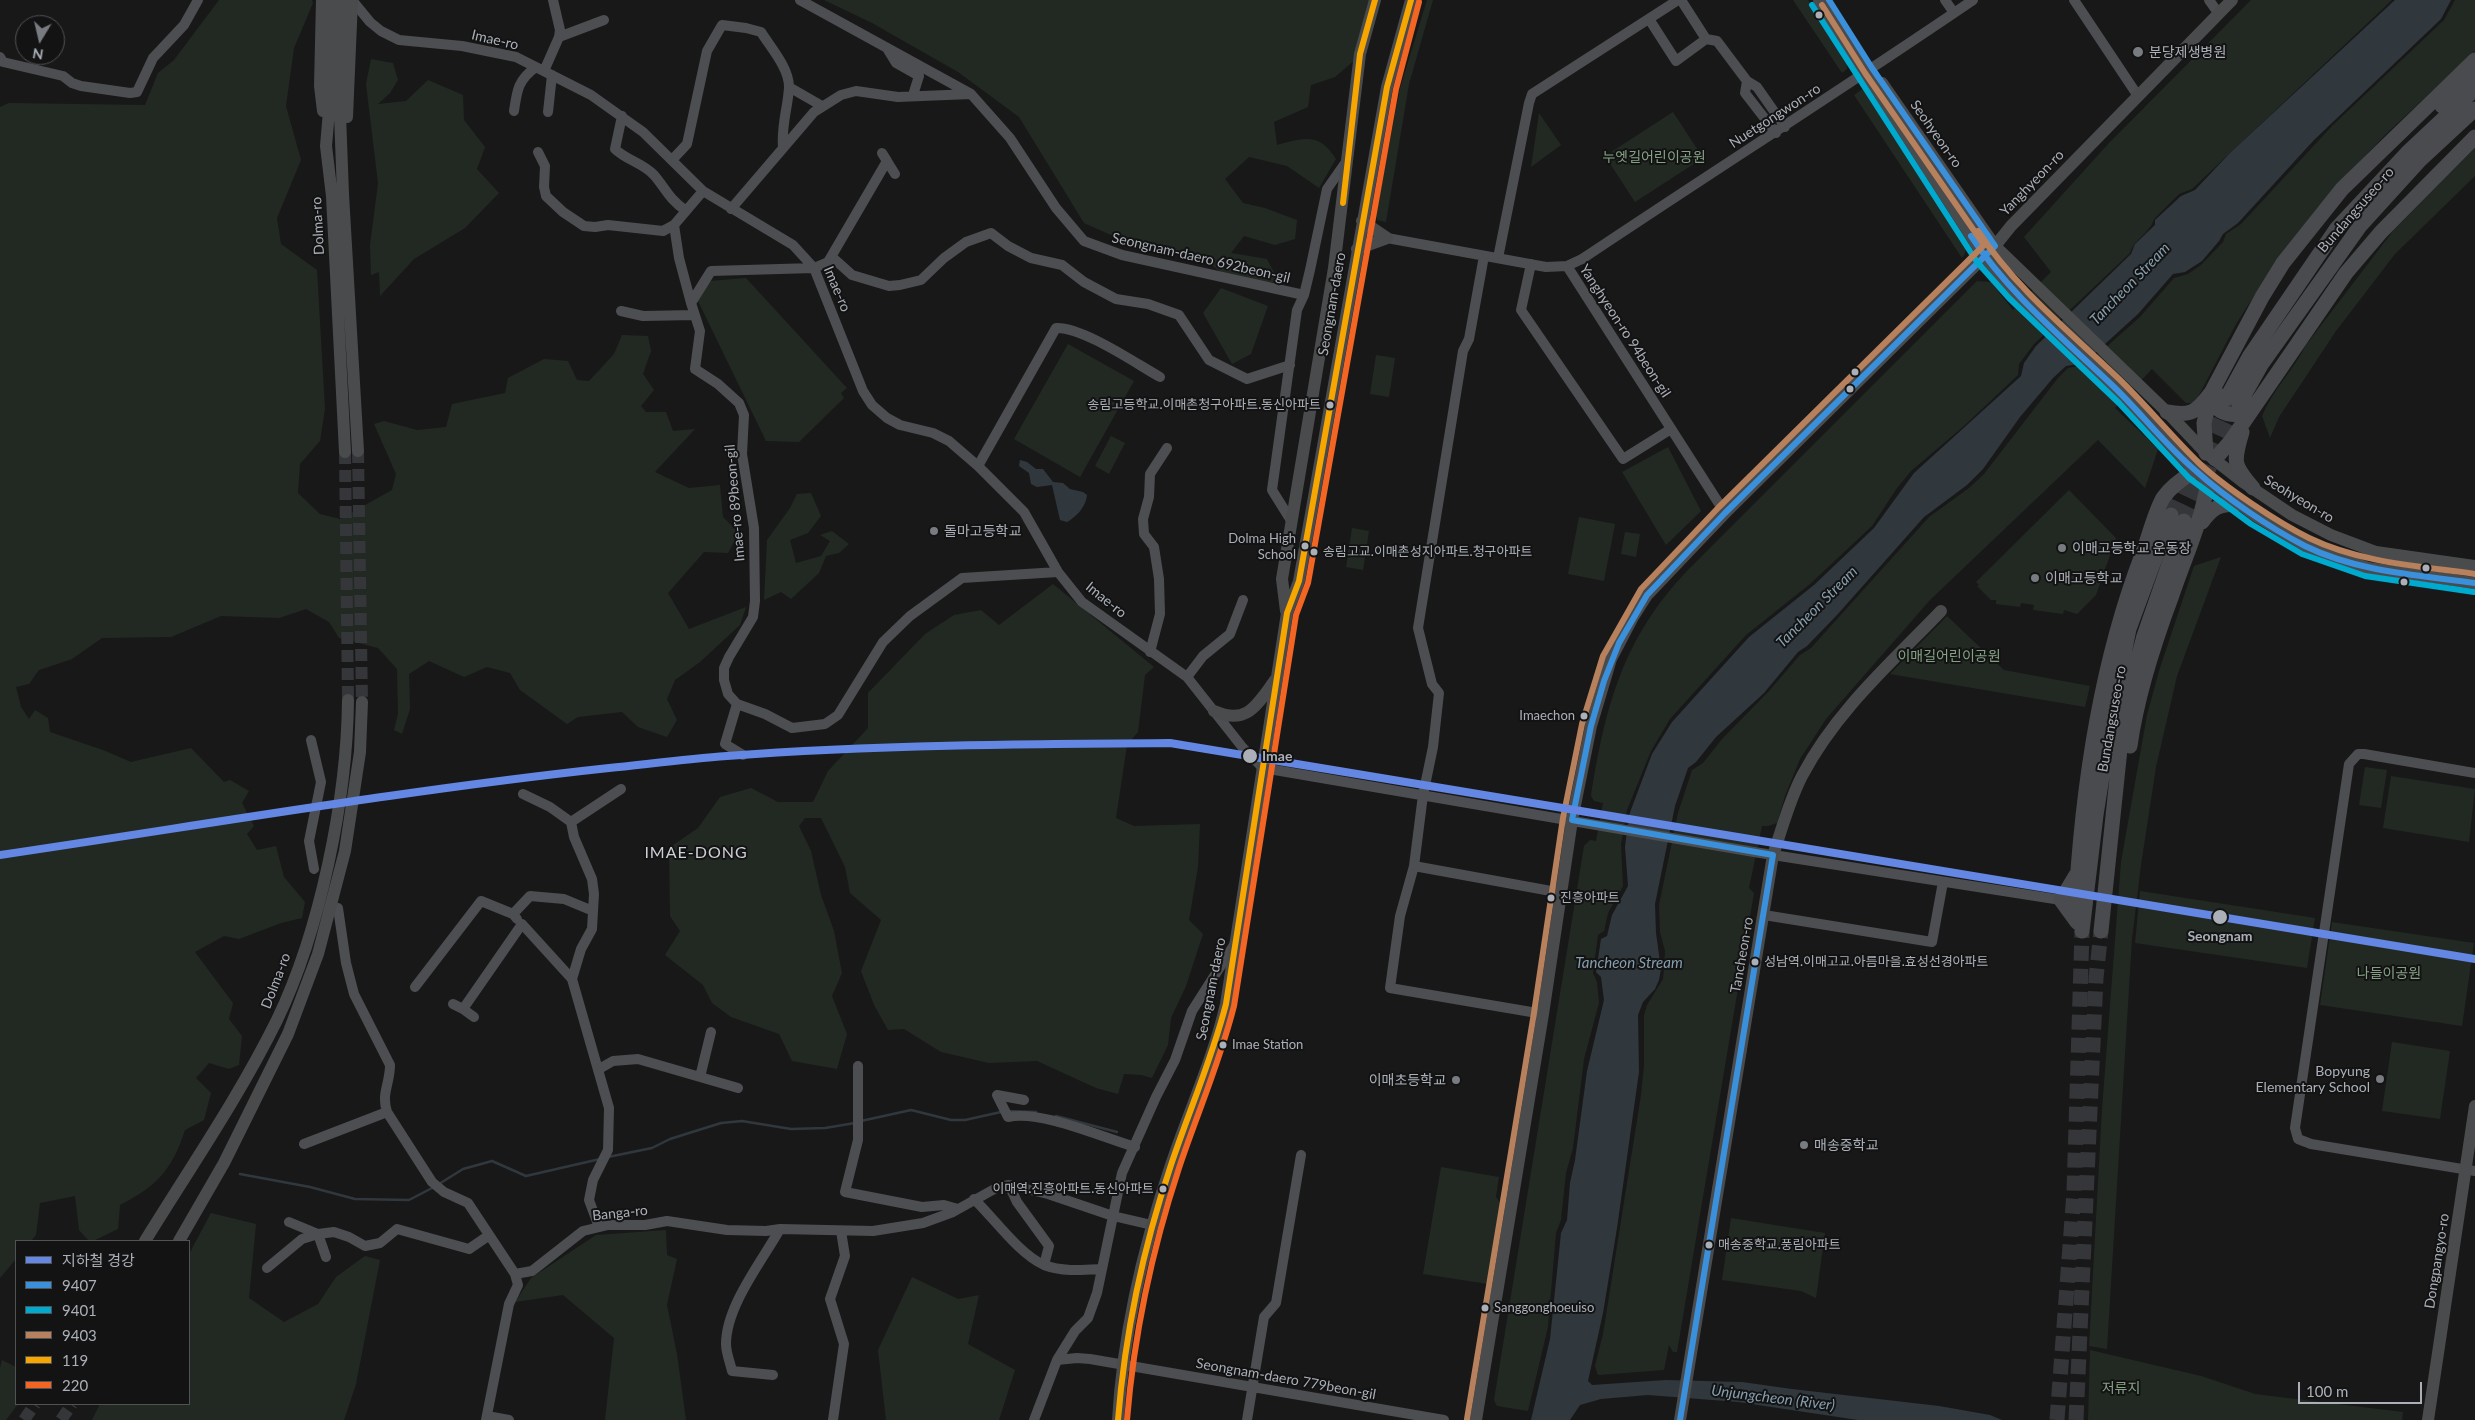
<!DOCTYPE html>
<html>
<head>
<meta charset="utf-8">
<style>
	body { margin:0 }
	#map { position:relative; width:2475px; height:1420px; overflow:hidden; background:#181819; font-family:Lato,"Noto Sans KR",sans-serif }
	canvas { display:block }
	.legend { position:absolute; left:15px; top:1240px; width:175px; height:165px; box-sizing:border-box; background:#131314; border:1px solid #505256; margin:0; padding:6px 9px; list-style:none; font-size:15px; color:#abb0b8 }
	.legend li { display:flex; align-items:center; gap:10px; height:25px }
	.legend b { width:25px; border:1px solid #505256 }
	.north { position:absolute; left:15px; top:15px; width:50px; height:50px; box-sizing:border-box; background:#131314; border:1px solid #505256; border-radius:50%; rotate:189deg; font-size:14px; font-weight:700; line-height:20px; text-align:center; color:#abb0b8 }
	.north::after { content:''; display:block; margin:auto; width:18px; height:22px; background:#787b80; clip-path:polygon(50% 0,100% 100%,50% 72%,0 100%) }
	.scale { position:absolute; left:2298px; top:1382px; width:124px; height:22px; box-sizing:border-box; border:2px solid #abb0b8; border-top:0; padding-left:6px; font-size:15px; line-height:18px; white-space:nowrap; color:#abb0b8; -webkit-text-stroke:4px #131314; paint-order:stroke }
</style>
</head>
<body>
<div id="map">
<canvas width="2475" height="1420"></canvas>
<ul class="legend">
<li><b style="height:6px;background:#6387e3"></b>지하철 경강</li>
<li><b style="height:6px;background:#3a90db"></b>9407</li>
<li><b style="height:6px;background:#00a9ce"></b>9401</li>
<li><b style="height:6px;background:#b6815c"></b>9403</li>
<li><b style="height:6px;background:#f7a600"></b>119</li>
<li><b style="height:6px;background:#f26522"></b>220</li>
</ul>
<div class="north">N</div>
<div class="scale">100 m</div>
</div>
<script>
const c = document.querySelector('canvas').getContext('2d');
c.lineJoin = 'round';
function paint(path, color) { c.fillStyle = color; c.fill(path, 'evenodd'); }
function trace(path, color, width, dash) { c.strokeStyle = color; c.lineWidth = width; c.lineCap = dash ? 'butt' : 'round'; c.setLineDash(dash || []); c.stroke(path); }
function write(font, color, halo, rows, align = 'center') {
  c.font = font + ' Lato,"Noto Sans KR",sans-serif'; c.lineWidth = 4; c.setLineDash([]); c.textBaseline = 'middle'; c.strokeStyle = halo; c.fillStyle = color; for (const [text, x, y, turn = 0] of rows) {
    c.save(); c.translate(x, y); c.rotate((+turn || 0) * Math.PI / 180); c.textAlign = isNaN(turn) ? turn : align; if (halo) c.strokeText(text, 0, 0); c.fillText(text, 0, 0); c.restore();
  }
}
const green = new Path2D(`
	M219 0H312L313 3 294 48 286 106 301 160 277 218 281 244 317 270 325 409 320 441 300 464 298 493 320 514 340 519 392 490 396 474 374 424 384 421 417 430 446 427 452 404 505 393 508 378 544 359 568 361 577 380 589 381 614 354 622 335 648 336 651 351 643 374 654 390 641 406 646 412H666L673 431 695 429 655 472 689 488 720 485 723 517 739 533 728 553 704 552 668 593 689 629 746 607 740 625 700 662 675 680 667 699 677 720 667 737 638 727 622 712 578 717 567 724 520 690 510 673 487 667 464 677 429 661 409 674 410 709 402 734 394 730 398 714 397 669 378 648 339 638 329 622 306 609 279 618 221 616 171 637 102 638 72 659 39 670 29 684 16 687 21 707 29 719 35 710 48 718 50 732 103 750 131 762 191 748 224 782 230 780 249 791 242 803 254 826 247 834 257 850 276 846 284 877 305 902 302 918 281 923 239 939 224 936 195 952 233 1003 229 1019 242 1036 239 1065 229 1069 209 1063 196 1078 211 1093 204 1120 185 1130C172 1170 157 1186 120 1205L118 1229 93 1241H89L79 1230 75 1196 40 1203 36 1235 31 1241H16V1259L0 1278V107L9 103 145 105 158 73 174 60Z
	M824 0H1372L1356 59 1335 77 1311 85 1308 107 1274 122 1277 145C1304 138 1319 132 1336 159L1319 188 1287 166 1249 157 1225 179 1243 203 1265 208 1297 220 1295 239 1275 245 1244 236 1231 253 1267 259 1279 282 1236 283 1200 257 1138 247 1084 223 1019 117 958 72 872 23Z
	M1427 0H1433L1409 84 1386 222 1377 220 1376 214 1400 88Z
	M1793 0H1808L1847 55V69L1842 73Z
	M2251 0H2392L2192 189 2179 194 2154 219C2151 232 2134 239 2130 253L2034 344 2019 364 2018 375 1964 426 1911 471 1897 488 1872 526 1810 584 1746 635 1670 719 1651 751 1627 810 1621 844 1623 886 1608 913 1604 931 1598 935 1593 973 1597 982 1599 1003 1584 1059 1573 1148 1566 1173 1561 1220 1556 1233 1548 1327 1528 1411 1497 1406 1494 1400 1584 846 1590 840 1596 841 1603 803 1594 801 1591 796C1605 707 1623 638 1687 571L1977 281 1991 282 2013 310 2051 272 2024 237 2109 143Z
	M2455 0H2475V51L2386 134 2345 177 2274 265 2236 324 2195 403H2186L2152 369 2115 408 2158 449 2145 488 2098 440 1930 600 1826 719 1800 759 1785 796 1777 823 1768 826H1762L1749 888 1754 893 1677 1352H1673L1669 1345 1664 1370 1598 1375 1595 1366 1603 1334 1641 1095 1644 1065V1015L1647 1005 1663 979 1664 970 1665 951 1660 932 1659 905 1678 813 1692 770 1703 763 1722 739 1769 691 1800 655 1811 648 1929 517 1969 488 1984 474 2058 378 2068 368 2086 365 2140 317 2174 278 2188 274 2201 265 2223 242 2226 234 2241 224 2333 125 2444 20Z
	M371 59 393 63 398 80 390 93 378 104 406 101 428 80 463 95 464 120 485 147 477 169 499 193 465 228 414 259 380 296 379 272 371 275 370 245 378 183 366 84Z
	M1864 88 1872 96 1960 231C1964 240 1970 249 1962 258L1854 95Z
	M1673 112 1703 158 1635 202 1605 156Z
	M1539 113 1561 145 1531 167Z
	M2475 148V176L2395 254 2336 331 2279 417 2270 438 2262 416C2273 389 2293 371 2306 345L2393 231Z
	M746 278 847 388 841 393 844 398 799 442 766 441 697 299 709 281Z
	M1221 288 1268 306 1251 354 1232 364 1203 313Z
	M1068 344 1134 381 1080 477 1014 439Z
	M1376 355 1395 358 1389 397 1370 394Z
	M1111 436 1125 443 1109 474 1095 466Z
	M1668 447 1701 511 1666 545 1622 472Z
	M2069 490 2116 538 2096 595 2077 614 2064 610 2063 614 2033 610 2034 605 2021 603 2020 607 1996 604V600H1991L1977 586 1979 585 1976 582Z
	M811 493 821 516 808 533 790 540 796 563 821 556 830 541 820 535 832 531 849 544 839 553 826 556 819 573 791 599 781 592 764 600 767 540 790 508 797 494Z
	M1579 517 1615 524 1604 581 1568 574Z
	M1352 528 1369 531 1363 570 1346 567Z
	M1625 532 1640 534 1636 557 1621 554Z
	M2221 557 2177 676 2156 767 2141 865 2132 939 2107 1349 2089 1346 2102 1109 2121 862 2147 715 2159 671 2194 566Z
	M1053 584 1154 667 1145 675 1138 732 1127 745 1116 818 1134 826 1200 824 1198 867 1189 920 1203 934 1186 986 1171 1018 1168 1045 1152 1078 1141 1075 1124 1074 1118 1094 1096 1088 1037 1061 989 1063 941 1052 904 1029 888 1030 874 1005 861 971 881 920 850 893 845 867 821 818H805L799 826 811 851 821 895 834 931 842 973 832 996 847 1034 837 1069 792 1061 779 1034 731 1017 712 1003 703 985 665 955 680 931 670 916 669 848 698 828 720 797 751 788 778 802H813L828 771 868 728V693L925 634 954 615 981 610 999 625Z
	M1947 616 2004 670 2090 686 2085 707 1890 674Z
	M2365 767 2387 770 2381 808 2359 805Z
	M2391 776 2475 789 2469 842 2383 828Z
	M2140 891 2315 918 2307 968 2135 943Z
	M2332 922 2474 943 2462 1026 2320 1005Z
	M2392 1042 2450 1051 2440 1119 2382 1111Z
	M1441 1167 1499 1177 1496 1197 1501 1204 1488 1284 1423 1274Z
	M211 1213 256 1224 249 1298 284 1322 318 1304 336 1277 365 1256 380 1260 356 1384 344 1420H92L100 1404H189V1254Z
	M1731 1218 1825 1233 1816 1298 1801 1291 1722 1280Z
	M666 1230 667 1255 677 1259 667 1305 677 1354 686 1420H605L614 1338 563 1295 515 1302 531 1278 596 1235Z
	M912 1277 958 1299 979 1295 968 1344 1015 1370 999 1420H886L878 1350Z
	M2090 1350 2201 1376 2255 1394 2403 1412 2402 1420H2088Z
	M2 1360 16 1367 18 1404 6 1420H0V1368Z`);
const water = new Path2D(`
	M2395 0H2451L2441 19 2314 140 2238 223 2223 234 2219 241 2202 261 2185 272 2173 274 2138 314 2084 363 2066 366 2053 378 2020 417 1983 469 1967 485 1924 517 1837 615 1807 646 1798 652 1764 693 1716 737 1696 762 1688 768 1675 806 1655 904 1656 933 1661 969 1659 980 1655 989 1643 1002 1638 1015 1639 1072 1617 1228 1603 1313 1588 1381 1592 1385 1666 1380 1742 1382 1792 1389 1939 1406 1990 1415 2002 1420H1858L1738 1402 1648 1395 1601 1399 1580 1405 1570 1420H1531L1550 1339 1561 1233 1567 1220 1570 1183 1575 1160 1587 1071 1604 1000 1601 977 1596 972 1601 939 1607 936 1612 915 1628 886 1625 847 1629 815 1652 754 1672 722 1749 637 1814 585 1874 528 1914 473 2021 376 2024 363 2036 346 2131 254 2135 244 2155 225V220L2181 196 2195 190 2230 153Z
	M1020 460 1027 462 1036 469H1043L1053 482 1063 483 1070 489 1083 492 1087 495C1086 507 1076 517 1067 522L1060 520 1052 485 1037 487 1031 484 1029 473 1019 466Z`);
const stream = new Path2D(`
	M1007 1111 1036 1112
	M1056 1116 1117 1132
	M861 1121 911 1110 951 1120H965L1001 1112
	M608 1157 652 1148 670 1139 721 1123 742 1121 791 1129 825 1128 855 1123
	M240 1174 310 1187 355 1199 409 1200 434 1187
	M439 1184 463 1169 492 1161 526 1176 600 1159`);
const majorTunnel = new Path2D(`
	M358 451 362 702
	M345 452 348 700
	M24 1420 35 1404
	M61 1420 72 1404`);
const highwayTunnel = new Path2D(`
	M2171 515 2225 400
	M2184 521 2239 405
	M2057 1420 2074 1192 2082 931
	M2076 1420 2096 978 2101 931`);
const minor = new Path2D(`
	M352 0 370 22 381 31 399 40 462 46 516 57 591 95 643 132 703 191 793 245 814 268 863 391 872 405 887 418 900 425 933 433 949 441 978 466 1024 512 1058 572 1082 602 1187 677 1243 748 1263 768 1754 852 2061 900
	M800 0 971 94 1010 138 1056 208 1084 241 1122 255 1304 295
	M1681 0 1706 39 1717 41 1747 81 1757 87 1785 127
	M1945 0 1954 13
	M2074 0 2138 96
	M2209 0 2219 14
	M1649 19 1676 61 1706 39
	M559 37 604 20
	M888 50 896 63 919 76 913 95
	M0 57 3 62 63 76 72 83 81 86 130 93 137 92 153 58 184 25 198 0
	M544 71 559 37 560 30 553 0
	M1747 81 1745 93 1776 133
	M789 87 822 106
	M514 111C517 90 518 80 536 67
	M548 112 552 75
	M622 116 615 149C626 160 643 163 654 175 666 189 669 199 685 210
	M538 152 545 166 544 187 546 196 563 212 584 226 595 227 608 225 663 231 674 225 703 191
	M882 153 887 161 828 262 814 268 711 271 691 303 700 331 695 369 718 384 739 403 744 415 742 454 754 528 755 601 753 617 729 657 724 668V680L728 694 737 704 765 714 792 728 825 724 838 715 883 642 910 616 962 578 1058 572
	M672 160 687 144 707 51 722 25 746 28 761 32C771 48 789 68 789 87 788 108 781 125 783 148
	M887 161 895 174
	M731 209 814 112 841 95 856 91 898 97 971 94
	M674 225 679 258 691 303
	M1387 238 1546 267 1567 266 1725 513
	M1484 256 1469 339 1463 351 1418 628 1432 684 1439 693 1433 747 1423 795 1414 866 1400 916 1390 988 1543 1014
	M832 257 852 275 889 286 900 285 921 280 944 258 966 242 991 233 1008 246 1031 258 1062 265 1084 282 1116 299 1148 304 1179 315 1209 360 1247 379 1290 365
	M1498 258 1529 103 1532 94 1678 0
	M1531 264 1521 310 1623 459 1671 429
	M1567 266 1582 259C1712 172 1844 88 1973 0
	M621 311 643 316 694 315
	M978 466 1056 328C1083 327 1135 363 1160 377
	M1292 522 1272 490 1297 310 1304 295 1310 270 1327 189 1348 159
	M1150 652 1160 614 1159 579 1154 547 1144 534 1143 519 1149 497 1150 474 1167 448
	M1187 677 1203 656 1230 634 1243 600
	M737 704 725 744 743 755
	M311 740 321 782 309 841 314 869
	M2475 773 2364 754H2358L2349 764 2295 1128 2298 1139 2311 1144 2475 1171
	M523 794 550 807 571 822
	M1414 866 1562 893
	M338 908 346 963 354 994 390 1065C390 1084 381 1093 387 1112L432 1182 444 1192 468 1203 515 1274 532 1271 583 1231 608 1225H645L667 1221 727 1230 766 1231 780 1229 873 1231 923 1223 953 1212 998 1187 1009 1185 1048 1194 1113 1216 1152 1225
	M1764 915 1932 942 1943 882
	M517 919 513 914 530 896 564 899 593 911
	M415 987 481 901 513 914
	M453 1004 463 1009
	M474 1017 463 1009 522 924 572 979
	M858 1066V1140L845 1192 922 1207 944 1205 958 1209
	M599 1069 613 1061 638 1059 738 1088
	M700 1077 711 1032
	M1024 1100 997 1095 1008 1117C1042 1110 1101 1137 1135 1147
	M304 1144 387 1112
	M1009 1185 1017 1202 1049 1246 1044 1265
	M974 1199C994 1218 1019 1254 1044 1265 1062 1272 1084 1270 1102 1269
	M289 1222 318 1234 334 1232 349 1237 365 1246 380 1243 397 1229 469 1249 488 1236
	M599 1227 589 1200 593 1180 608 1150 609 1108 572 979 581 949 592 929 594 894 592 879 574 837 571 822 621 789
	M267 1268 302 1239 318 1234 326 1257
	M1057 1360 1077 1358 1090 1359 1444 1420
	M773 1375 732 1371C730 1362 726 1353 726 1344 726 1306 762 1261 780 1229
	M487 1416 509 1420
	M486 1420 509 1304 518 1285 515 1274
	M833 1420 844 1344 830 1299 845 1256 841 1231
	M1034 1420 1057 1360 1075 1331 1088 1318 1097 1293 1122 1173 1156 1097 1175 1060 1192 1011 1234 945
	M1247 1420 1264 1317 1276 1303 1301 1155`);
const major = new Path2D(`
	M322 0 320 86 323 111
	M332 0 329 111 326 146 332 196 345 452
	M342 0 339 88 343 194 358 451
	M1819 0 1984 256 2015 292 2125 397 2195 471 2256 516 2306 546 2368 568 2475 583
	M1882 83 1995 246 2167 412 2206 453 2243 482 2292 515 2331 535 2376 552 2475 566
	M347 117 352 0
	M1362 221 1387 238
	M1357 249 1387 238
	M1286 611 1282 579 1334 268 1360 54 1375 0
	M1214 711C1248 726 1257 704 1276 679
	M145 1241C190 1168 239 1097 277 1020 320 931 347 799 348 700
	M179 1241 224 1163 288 1034 318 954 345 851 360 752 362 702
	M1118 1420C1123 1333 1143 1248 1171 1165 1189 1111 1213 1060 1226 1004L1287 613 1299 581 1387 87 1411 0
	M1476 1420 1543 1014 1572 820 1591 726 1611 659 1633 617 1647 595 1725 513 1995 246 2011 226 2232 0
	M1680 1420 1773 855C1782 829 1789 801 1802 776 1836 711 1891 663 1941 611
	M2428 1420 2475 1106`);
const highway = new Path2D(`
	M2442 106 2475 74
	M2216 392C2207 410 2229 418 2243 413L2249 404
	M2226 399 2249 357 2337 228 2407 153 2475 89
	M2239 404 2261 365 2360 226 2420 160 2475 109
	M2167 412C2190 416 2196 413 2210 394
	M2242 432C2233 462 2233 465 2253 488
	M2206 453 2204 423 2211 393 2262 297 2283 263 2342 189 2475 60
	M2215 459 2230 442 2346 273 2381 232 2475 137
	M2202 522C2213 507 2220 504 2238 504
	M2130 746C2137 695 2154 643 2172 595 2185 557 2202 521 2208 481
	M2076 875 2061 900 2077 922
	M2075 918C2081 796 2098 670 2142 555 2149 537 2154 514 2163 498 2171 486 2183 478 2195 471
	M2082 931 2096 815 2113 707 2129 629 2171 515
	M2101 931 2124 711 2144 636 2184 521`);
const bus1 = new Path2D(`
	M1971 236C2009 294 2064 339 2114 387 2142 414 2166 446 2196 471 2226 498 2270 528 2305 546 2358 572 2418 575 2475 583
	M1680 1420 1773 855 1572 820 1591 726 1604 681 1619 643 1647 595 1725 513 1995 246 1872 68 1829 0`);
const bus2 = new Path2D(`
	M1812 5 1977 262 2009 298 2119 403 2189 478 2251 524 2302 554 2365 576 2474 592`);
const bus3 = new Path2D(`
	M1978 231C2015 288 2070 332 2119 379 2147 406 2172 437 2200 464 2226 488 2277 522 2309 538 2361 563 2419 566 2475 574
	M1467 1419 1534 1013 1563 818 1582 724 1603 656 1641 589 1719 507 1984 245 1865 73 1822 5`);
const bus4 = new Path2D(`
	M1343 203 1360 54 1375 0
	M1118 1420C1125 1333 1143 1248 1171 1165 1189 1111 1212 1059 1226 1004L1287 613 1299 581 1387 87 1411 0`);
const bus5 = new Path2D(`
	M1127 1420C1134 1334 1152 1250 1179 1168 1197 1114 1220 1062 1234 1006L1296 615 1308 583 1396 89 1419 2`);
const metro1 = new Path2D(`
	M0 855C203 825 405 790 609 768 648 764 687 759 727 756 874 745 1022 744 1170 743L2475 959`);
const markers = [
	[1819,15,4.5,"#abb0b8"],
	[2138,52,6,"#787b80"],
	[1855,372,4.5,"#abb0b8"],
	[1850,389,4.5,"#abb0b8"],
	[1330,405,4.5,"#abb0b8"],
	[934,531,5,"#787b80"],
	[1305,546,4.5,"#abb0b8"],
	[2062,548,5,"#787b80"],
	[1314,552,4.5,"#abb0b8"],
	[2426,568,4.5,"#abb0b8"],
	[2035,578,5,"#787b80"],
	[2404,582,4.5,"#abb0b8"],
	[1584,716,4.5,"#abb0b8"],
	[1250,756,8,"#abb0b8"],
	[1551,898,4.5,"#abb0b8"],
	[2220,917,8,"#abb0b8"],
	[1755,962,4.5,"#abb0b8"],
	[1223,1045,4.5,"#abb0b8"],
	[2380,1079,5,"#787b80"],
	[1456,1080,5,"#787b80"],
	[1804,1145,5,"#787b80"],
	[1163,1189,4.5,"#abb0b8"],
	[1709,1245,4.5,"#abb0b8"],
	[1485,1308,4.5,"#abb0b8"]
];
const busNames = [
	["송림고등학교.이매촌청구아파트.동신아파트",1321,405,"right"],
	["Dolma High",1296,539,"right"],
	["School",1296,555,"right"],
	["송림고교.이매촌성지아파트.청구아파트",1323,552],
	["Imaechon",1575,716,"right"],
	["진흥아파트",1560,898],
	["성남역.이매고교.아름마을.효성선경아파트",1764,962],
	["Imae Station",1232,1045],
	["이매역.진흥아파트.동신아파트",1154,1189,"right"],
	["매송중학교.풍림아파트",1718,1245],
	["Sanggonghoeuiso",1494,1308]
];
const streetNames = [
	["Imae-ro",495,40,13],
	["Nuetgongwon-ro",1775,116,-33],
	["Seohyeon-ro",1936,134,55],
	["Yanghyeon-ro",2032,183,-46],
	["Bundangsuseo-ro",2356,210,-49],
	["Dolma-ro",318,226,-93],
	["Seongnam-daero 692beon-gil",1201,258,13],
	["Imae-ro",837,289,67],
	["Seongnam-daero",1332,304,-80],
	["Yanghyeon-ro 94beon-gil",1625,331,57],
	["Seohyeon-ro",2299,499,31],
	["Imae-ro 89beon-gil",735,503,-95],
	["Imae-ro",1106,600,39],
	["Bundangsuseo-ro",2112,719,-80],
	["Tancheon-ro",1742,955,-80],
	["Dolma-ro",276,981,-69],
	["Seongnam-daero",1211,989,-79],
	["Banga-ro",620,1213,-6],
	["Dongpangyo-ro",2437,1261,-81],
	["Seongnam-daero 779beon-gil",1286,1379,10]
];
const poiNames = [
	["분당제생병원",2149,52],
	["돌마고등학교",944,531],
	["이매고등학교 운동장",2072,548],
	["이매고등학교",2045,578],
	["Bopyung",2370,1071,"right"],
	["Elementary School",2370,1087,"right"],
	["이매초등학교",1446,1080,"right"],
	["매송중학교",1814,1145]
];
const parkNames = [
	["누엣길어린이공원",1654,157],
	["이매길어린이공원",1949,656],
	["나들이공원",2389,973],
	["저류지",2121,1388]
];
const stopNames = [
	["Imae",1262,756],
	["Seongnam",2220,936,"center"]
];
const waterNames = [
	["Tancheon Stream",2130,284,-46],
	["Tancheon Stream",1817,607,-45],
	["Tancheon Stream",1629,963],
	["Unjungcheon (River)",1773,1398,7]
];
const quarterNames = [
	["IMAE-DONG",696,853]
];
paint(green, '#222923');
paint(water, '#30383d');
trace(stream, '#30383d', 2.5);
trace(majorTunnel, '#353639', 12, [12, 6]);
trace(highwayTunnel, '#353639', 15, [15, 8]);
trace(minor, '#4d4e51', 10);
trace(major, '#4a4b4d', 12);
trace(highway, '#4a4b4e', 15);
trace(bus1, '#3a90db', 6);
trace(bus2, '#00a9ce', 6);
trace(bus3, '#b6815c', 6);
trace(bus4, '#f7a600', 6);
trace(bus5, '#f26522', 6);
trace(metro1, '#6387e3', 8);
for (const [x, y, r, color] of markers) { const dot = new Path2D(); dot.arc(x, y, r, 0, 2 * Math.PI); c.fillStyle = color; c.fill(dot); trace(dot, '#131314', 2); }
write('13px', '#abb0b8', '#131314', busNames, 'left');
write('14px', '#abb0b8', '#131314', streetNames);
write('14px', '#abb0b8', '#131314', poiNames, 'left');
write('14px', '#84a184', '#131314', parkNames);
write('bold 14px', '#abb0b8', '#131314', stopNames, 'left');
write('italic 15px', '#869faf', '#131314', waterNames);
c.letterSpacing = '1px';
write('16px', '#cccfd4', '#131314', quarterNames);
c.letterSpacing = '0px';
</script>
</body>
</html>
